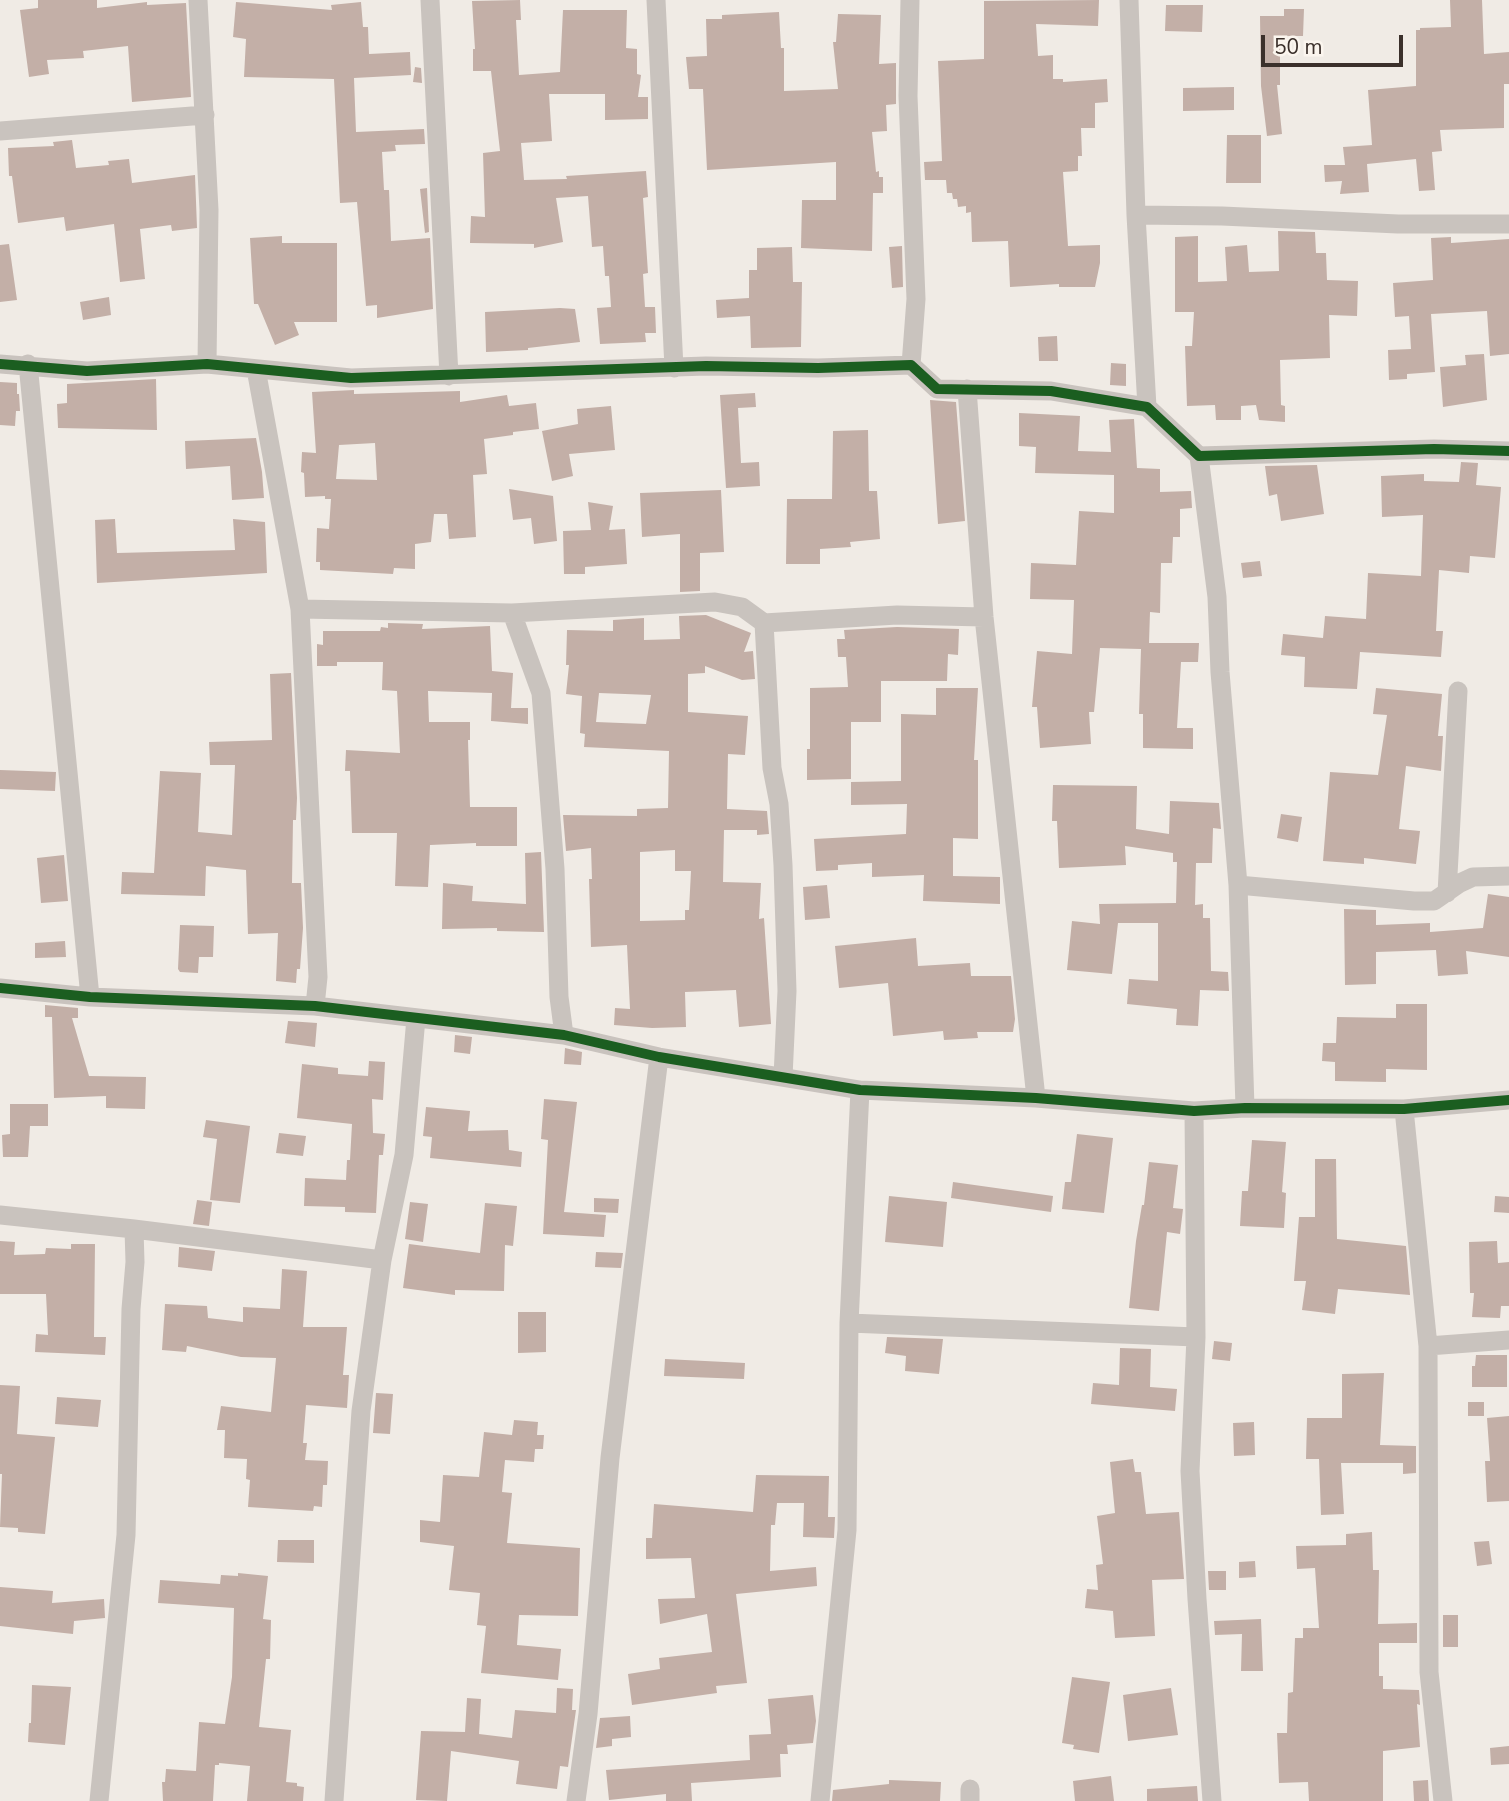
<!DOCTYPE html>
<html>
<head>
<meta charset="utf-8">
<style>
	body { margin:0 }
	#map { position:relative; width:1509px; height:1801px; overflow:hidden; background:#f0ebe5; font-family:"Nunito Sans",sans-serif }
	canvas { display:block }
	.scale { position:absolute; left:1261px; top:35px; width:142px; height:32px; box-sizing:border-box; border:4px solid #3b302b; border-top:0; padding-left:9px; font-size:21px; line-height:24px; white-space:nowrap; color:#3b302b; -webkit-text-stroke:5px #fbf5ee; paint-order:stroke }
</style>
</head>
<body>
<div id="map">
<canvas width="1509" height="1801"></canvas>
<div class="scale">50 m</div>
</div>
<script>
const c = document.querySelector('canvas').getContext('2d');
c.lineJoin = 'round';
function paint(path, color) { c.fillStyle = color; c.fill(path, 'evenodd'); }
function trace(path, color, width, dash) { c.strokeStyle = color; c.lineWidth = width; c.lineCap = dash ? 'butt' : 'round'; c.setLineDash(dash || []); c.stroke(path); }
const building = new Path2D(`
	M38 0H97V8L147 2V5L186 3 191 97 132 102 128 46 83 51 84 58 47 60 49 74 29 77 20 10 38 8Z
	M520 0 521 20H516L519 75 560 72 563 10H627L626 48 637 49V74L641 75 638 97H648V119L605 120V94H549L552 141 521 143 524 180 567 179 566 176 646 171 648 197 643 198 648 273 643 274 645 307H655L656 333H645L646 342 600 344 597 308 611 307 609 276H605L603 246 592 247 588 196 556 198 563 242 534 248V244L470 243 471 216 485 217 483 153 500 151 491 71H473V49H475L472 1Z
	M1099 0 1098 26 1036 24 1038 56 1053 55V79H1063V82L1107 79 1108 102 1095 103V128H1081L1082 156H1078V171L1063 172 1068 246 1100 245V263L1095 287H1059V284L1010 287 1008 241 972 242 971 212 966 213V206L958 207 957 199H953L952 193H947L946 180H925L924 162 942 161 938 61 984 59V1Z
	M1450 0H1482L1484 54 1509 52V84H1504V128L1440 130 1442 151 1432 152 1435 190 1419 191 1416 159 1367 164 1369 192 1340 194 1342 181 1325 182 1324 165H1345L1343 147 1372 145 1368 90 1416 86V30H1420V28L1451 27Z
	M236 2 332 10 331 5 361 2 363 27H368L369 54 410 52 411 75 354 78 356 132 424 129 425 144 395 145 396 151 382 152 384 190H389L391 241 430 238 433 309 377 318V305L366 306 357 202 340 203 334 79 244 77 246 39 233 37Z
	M1166 5H1203L1202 32 1165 31Z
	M1284 9H1304L1303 36H1280V85H1277L1282 134 1267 136 1261 86 1260 16H1284Z
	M779 12 781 48H784V91L838 89 833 42H836L838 14 881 15 879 64 896 63V104L886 105 887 131 872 132 876 172 879 171V177H883V193H873L872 251 801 248 802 200H836V162L707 170 703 89H689L686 57 707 56 706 19H722V15Z
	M415 67 421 68 422 83 413 82Z
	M1234 87V110L1183 111V88Z
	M1227 135H1261V183H1226Z
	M72 140 76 168 109 165 108 161 129 159 132 183 195 175 197 228 172 231 171 225 140 229 145 279 120 282 114 224 66 231 64 217 18 223 12 176H9L8 148 54 146 53 142Z
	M427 188 429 232 425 233 420 189Z
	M1278 231 1315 232 1316 253H1326L1327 280 1358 281 1357 316 1329 315 1330 358 1280 360 1281 405 1285 406V422L1259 420 1256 405 1241 406V420H1216L1215 405 1187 406 1185 346H1192L1194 312H1175V237L1198 236V282L1227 281 1225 247 1247 245 1249 272 1279 271Z
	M282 236V243H337V322H294L299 335 275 345 258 304H254L250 238Z
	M1451 237V243L1509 239V354L1490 356 1487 311 1431 314 1435 372 1407 374V379L1389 380 1388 350 1411 349 1409 316 1395 317 1393 283 1433 280 1431 238Z
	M9 244 17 300 0 302V245Z
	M902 246 903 287 892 288 889 247Z
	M792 247 793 282H802L801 347 751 348 750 316 717 318 716 300 749 298V270H757V248Z
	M109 297 111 315 83 320 80 302Z
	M560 308 575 309 580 342 528 348V350L486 352 485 312Z
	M1057 336 1058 361H1039L1038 337Z
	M1484 354 1487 400 1443 407 1440 367 1466 365 1465 355Z
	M1111 363 1126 364V386L1110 385Z
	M156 379 157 430 58 428 57 404 67 403V384Z
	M0 382 17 383V394H19L20 411H16L15 426 0 425Z
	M354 390V394L460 391V402L507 395 509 406 536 403 539 429 513 432V435L484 439 487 474 473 475 476 537 449 539 447 514H434L431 542 415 544V569L394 568 393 574 320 570V562H316L317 528 329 529 331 499H325V496L305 497 304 473 301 472 302 452 316 453 312 392ZM375 443 377 480 336 479 339 445Z
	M755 393 756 407 738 408 741 463 759 462 760 486 726 488 720 395Z
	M930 400 956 402 965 521 938 524Z
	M611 406 615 450 569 454 573 476 552 481 542 431 578 424 577 409Z
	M1019 413 1080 416 1078 451 1111 452 1109 420 1134 419 1137 468 1160 469V492L1191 491 1192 508 1180 509V537H1173L1172 563H1161L1160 613 1150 612 1149 643H1199L1198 662H1181L1177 728H1193V749L1143 748V714H1139L1141 649 1100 648 1094 712H1089L1091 744 1040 748 1037 707H1032L1037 651 1072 654 1074 600 1030 599 1031 563 1076 565 1079 511 1114 513V475L1035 473 1036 447 1019 446Z
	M868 430 869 491H877L880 539 850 542 851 547 820 549V564H786L787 499H832L833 431Z
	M256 438 262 472 264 498 232 500 230 466 186 469 185 441Z
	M1461 462 1478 463 1476 485 1501 487 1495 558 1470 556 1469 573 1439 570 1436 631H1443L1441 657 1360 652 1357 689 1304 687 1305 657 1281 655 1283 634 1323 638 1325 616 1366 619 1368 573 1421 576 1423 515 1382 517 1381 476 1424 474V481L1459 482Z
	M1317 465 1324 514 1281 521 1277 494 1269 496 1265 466Z
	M509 489 553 496 557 541 534 544 531 518 513 520Z
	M721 490 724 552 700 553V591L680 592V534L642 537 640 493Z
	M588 502 613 506 609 530 625 529 627 564 585 567V574H564L563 531 591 530Z
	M115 519 117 553 235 550 233 519 265 522 267 573 97 583 95 520Z
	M1260 561 1262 576 1243 578 1241 563Z
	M706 615 751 633 744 652 753 651 755 679 742 680 705 666V673L688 674V712L748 716 745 755 728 754 727 809 767 811 769 834 757 835V830H724L723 882 761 883 759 919 764 918 771 1024 739 1027 736 990 685 992 686 1027 652 1028 614 1025 615 1008 630 1009 627 945 591 947 589 879H592L591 848 566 851 563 815 637 816V809L668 808 669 751 584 747 585 734 580 733 582 696 566 694 569 665H566L567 630 613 631V620L644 618V640L680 639 679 616ZM599 693 651 695 646 724 596 722ZM675 850V871H691L689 910H685V920L640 921V852Z
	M388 623 423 624 422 629 490 626 492 671 513 673 511 708H528V724L491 721 492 693 428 691 429 722H470V740H468L470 807H517V846H476V843L430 845 428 887 395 886 397 833H352L350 771H345L346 750 400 753 397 691 382 690 383 662H337V666H317V644L323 645V631H380L381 627 388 628Z
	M897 627 959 629 958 655 948 654 947 681H881V722H851V779L807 780V749H810V688L848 687 846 657H838L837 639H845L844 630Z
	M291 673 297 798 296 820H293L292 883H301L303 928 300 969H297L296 983 276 981 278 933 248 934 246 870 206 866 205 896 121 894 122 872 154 873 160 771 201 773 198 832 232 835 235 765H210L209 742 272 740 270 674Z
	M936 688H978L974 760H978V839L953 838V876L1000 877V904L923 901 924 875 872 877V863L838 865V870L816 871 814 839 906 834 907 804 851 805V782L901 781V714L936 715Z
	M1376 688 1442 694 1438 736H1443L1441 771 1406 766 1399 829 1420 831 1416 864 1364 858V864L1323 861 1330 772 1378 775 1387 715 1373 714Z
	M0 770 56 772 55 791 0 789Z
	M1053 785 1137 786 1136 829 1169 834 1170 801 1219 803 1221 829 1213 828 1212 863H1196L1195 905 1203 904V918H1210L1211 971 1228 972 1229 991 1200 990 1198 1026 1176 1025 1177 1009 1127 1004 1129 979 1158 981V923H1118L1112 974 1067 970 1072 921 1100 924 1099 904 1176 903 1177 862H1173V853L1125 846 1126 865 1059 868 1057 821H1052Z
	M1281 814 1302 817 1298 842 1277 838Z
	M541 852 544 932 497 931V928L442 929 443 883 473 886 472 901 526 904 525 853Z
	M64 855 68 901 41 903 37 858Z
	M827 885 830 918 805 920 803 887Z
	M1488 894 1509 897V957L1466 951 1468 974 1438 976 1436 950 1376 952V984L1345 985 1344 909 1376 910V925L1430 923V932L1483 928Z
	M180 925 214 926 213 957H199L198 973 180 972 178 969Z
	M916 938 918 966 970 963 971 976H1011L1015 1019 1013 1032H977L978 1038 944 1040 943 1031 893 1036 888 983 839 988 835 946Z
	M65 941 66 957 35 958V943Z
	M1396 1004H1427V1070L1386 1069V1082L1335 1081V1062L1322 1061 1323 1043H1336L1337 1017 1396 1018Z
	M45 1005 78 1008V1018H72L89 1076 146 1077 145 1109 106 1108V1096L54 1098 52 1017H45Z
	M288 1021 317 1023 315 1047 285 1043Z
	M455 1035 472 1037 470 1054 454 1052Z
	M565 1048 582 1052 581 1065 564 1064Z
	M369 1061 385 1062 383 1100 372 1099 373 1133 385 1134 383 1155H379L376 1213 345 1212V1207L304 1206 305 1178 346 1180 347 1160H350L352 1124 297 1118 302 1064 338 1068V1074L368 1076Z
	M544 1099 577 1102 564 1212 606 1215 604 1237 543 1234 548 1140 541 1139Z
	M10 1104H48V1126H30L28 1157H3L2 1135 10 1134Z
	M426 1107 470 1111 468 1131 508 1130 509 1150 522 1152 521 1167 430 1158 432 1137 423 1136Z
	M206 1120 250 1126 240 1203 210 1200 217 1139 203 1137Z
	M279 1133 306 1136 303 1156 276 1153Z
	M1077 1134 1113 1138 1104 1213 1062 1209 1065 1182H1071Z
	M1252 1140 1286 1142 1282 1192 1286 1193 1284 1228 1240 1226 1242 1191H1248Z
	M1315 1159H1336L1337 1239 1406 1246 1410 1295 1338 1289 1335 1314 1302 1310 1306 1281H1294L1299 1217H1315Z
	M1149 1162 1178 1165 1173 1208 1183 1209 1180 1234 1167 1232 1159 1311 1129 1308 1136 1241 1142 1205H1144Z
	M953 1182 1053 1196 1051 1212 951 1198Z
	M889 1196 947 1202 943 1247 885 1242Z
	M1495 1196 1509 1197V1213L1494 1212Z
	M594 1198 619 1199 618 1213 594 1212Z
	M197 1200 212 1202 209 1226 193 1224Z
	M410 1202 428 1204 423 1242 405 1239Z
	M485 1203 517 1206 513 1246 505 1245 504 1291 455 1290V1295L403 1288 409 1244 480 1253Z
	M0 1241 15 1242 14 1255 45 1254 46 1248 71 1249V1244H95L94 1337H106L105 1355 35 1352 36 1334 48 1335 46 1294H0Z
	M1497 1241 1498 1263 1509 1262V1306H1501L1500 1318 1472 1317 1474 1293H1470L1469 1242Z
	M179 1247 215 1251 212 1271 178 1267Z
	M596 1252 623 1253 621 1268 595 1267Z
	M282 1269 307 1271 303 1327H347L343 1375H349L347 1408 306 1405 303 1443H307L305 1460 328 1461 327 1485H323L322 1507 314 1506 313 1511 248 1507 250 1480 246 1479 247 1459 224 1458 225 1430H217L221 1406 271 1412 276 1358 241 1357 187 1346 186 1352 162 1350 165 1304 207 1306 208 1318 243 1322V1307L280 1309Z
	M518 1312H546V1352L518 1353Z
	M887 1337 943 1339 939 1374 905 1371 906 1356 885 1353Z
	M1214 1341 1232 1343 1230 1361 1212 1359Z
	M1120 1348 1151 1349 1150 1387 1177 1389 1175 1411 1091 1404 1093 1383 1119 1385Z
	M1476 1355H1507V1387H1472V1366H1475Z
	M665 1359 745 1363 744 1379 664 1376Z
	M1384 1373 1380 1445 1416 1446V1473L1403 1474V1463H1341L1344 1514 1321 1515 1319 1459H1306L1307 1418H1342V1374Z
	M0 1385 20 1386 17 1434 55 1437 45 1534 18 1532V1528L0 1527 2 1474H0Z
	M376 1393 393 1394 390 1434 373 1433Z
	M57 1397 101 1400 98 1427 55 1424Z
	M1468 1402H1484V1416H1468Z
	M1509 1416V1501L1487 1502 1485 1461H1490L1487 1418Z
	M514 1420 538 1422 537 1435H544L543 1449H535L534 1462 505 1460 502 1492 512 1493 507 1543 580 1548 578 1616 519 1615 517 1645 561 1649 558 1680 481 1673 486 1626 477 1625 480 1593 449 1590 454 1546 420 1542V1520L440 1522 443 1475 479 1477 484 1432 512 1435Z
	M1254 1422 1255 1455 1234 1456 1233 1423Z
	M1133 1459 1135 1472H1141L1146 1514 1179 1512 1184 1579 1152 1580 1155 1636 1115 1638 1113 1611 1085 1608 1087 1589 1098 1590 1096 1565 1103 1564 1097 1516 1115 1513 1110 1462Z
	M756 1475 829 1476 828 1517H835L834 1538 803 1537 804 1503H777L775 1525H771L770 1571 816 1567 817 1586 736 1594 747 1683 716 1686 717 1693 632 1705 628 1674 660 1669 659 1658 712 1652 707 1614 660 1624 658 1599 695 1598 691 1558 646 1559V1538H652L654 1504 753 1512Z
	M1372 1532 1373 1570H1379L1378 1624 1417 1623V1643H1379V1676H1383V1689L1419 1690 1420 1705 1417 1704 1420 1747 1383 1751V1801H1309L1308 1782 1279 1783 1277 1733H1287L1288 1693 1293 1692 1295 1638H1303V1628H1319L1315 1568 1297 1569 1296 1546 1346 1545V1534Z
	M278 1540H314V1563L277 1562Z
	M1489 1541 1492 1564 1477 1566 1474 1542Z
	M1255 1561 1256 1577 1239 1578V1562Z
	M1208 1571H1226V1590H1209Z
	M238 1573 268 1576 263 1619 271 1620 270 1659H266L259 1727 291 1730 286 1782 297 1783V1786L304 1787 303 1801H247L250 1766 219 1763V1765H215L213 1801H163L162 1782H165L166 1769 196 1771 199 1722 225 1724 232 1677 234 1608 158 1603 160 1580 220 1584 221 1575 238 1576Z
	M0 1587 53 1591 52 1603 104 1599 105 1618 74 1621 73 1634 0 1626Z
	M1443 1615H1458V1647H1443Z
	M1261 1619 1263 1671H1241L1242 1634 1215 1635 1214 1621Z
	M1072 1677 1110 1682 1099 1753 1073 1749 1074 1745 1062 1743Z
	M32 1685 71 1687 65 1745 28 1742 29 1723H31Z
	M557 1688 573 1689 572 1710H576L568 1767 560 1766 557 1789 516 1784 519 1761 451 1751 447 1801 416 1800 421 1731 465 1732 467 1698 481 1699 479 1734 512 1738 515 1710 556 1713Z
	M1171 1688 1178 1735 1128 1741 1123 1695Z
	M813 1695 816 1721 813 1743 787 1745 788 1754H780L781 1777 691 1783 692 1801H666V1794L609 1800 606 1770 750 1760 749 1735 771 1734 768 1699Z
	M630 1716 631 1737 612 1739V1746L596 1748 600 1718Z
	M1509 1746V1764L1491 1765 1490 1748Z
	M1111 1776 1114 1801H1075L1073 1781Z
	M889 1780 941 1782 940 1801H832L833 1790 889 1784Z
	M1428 1780 1429 1801H1414L1413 1781Z
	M1197 1786 1198 1801H1147V1789Z`);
const minor = new Path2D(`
	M198 0 209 210 207 364
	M430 0 449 376
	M656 0 674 368
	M910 0 908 96 916 299 911 365
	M1129 0 1136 215 1147 407
	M0 131 205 115
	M1136 215 1222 216 1398 224H1509
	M0 364 87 371 207 364 351 378 706 366 818 368 911 365 937 389 1051 391 1147 407 1199 456 1434 449 1509 451
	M28 364 90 997
	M256 369 300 609 318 977 315 1006
	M967 389 984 617 1036 1098
	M1199 456 1217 597 1220 672 1238 885 1245 1108
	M300 609 512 613 715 602 742 607 764 623 897 615 984 617
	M512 613 541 693 555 869 559 997 564 1035
	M764 623 772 768 779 804 783 865 787 991 783 1077
	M1238 885 1414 901H1434L1460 883 1473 877 1509 876
	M1447 893 1458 691
	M0 988 90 997 315 1006 564 1035 659 1057 860 1090 1036 1098 1194 1111 1245 1108 1404 1109 1509 1100
	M1404 1109 1428 1346 1509 1340
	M1194 1111 1196 1337 1190 1471 1197 1599 1212 1801
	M0 1215 134 1229 382 1260
	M849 1323 1196 1337
	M1428 1346 1429 1672 1443 1801
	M970 1789V1801
	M99 1801 126 1535 131 1309 135 1262 134 1229
	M334 1801 361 1411 382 1260 404 1155 416 1018
	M576 1801 588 1714 610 1458 659 1057
	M820 1801 847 1530 849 1323 860 1090`);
const cycleway = new Path2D(`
	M0 364 87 371 207 364 351 378 706 366 818 368 911 365 937 389 1051 391 1147 407 1199 456 1434 449 1509 451
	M0 988 90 997 315 1006 564 1035 659 1057 860 1090 1036 1098 1194 1111 1245 1108 1404 1109 1509 1100`);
paint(building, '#c3afa7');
trace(minor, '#c9c3be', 19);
trace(cycleway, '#1b5e20', 10);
</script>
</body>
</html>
